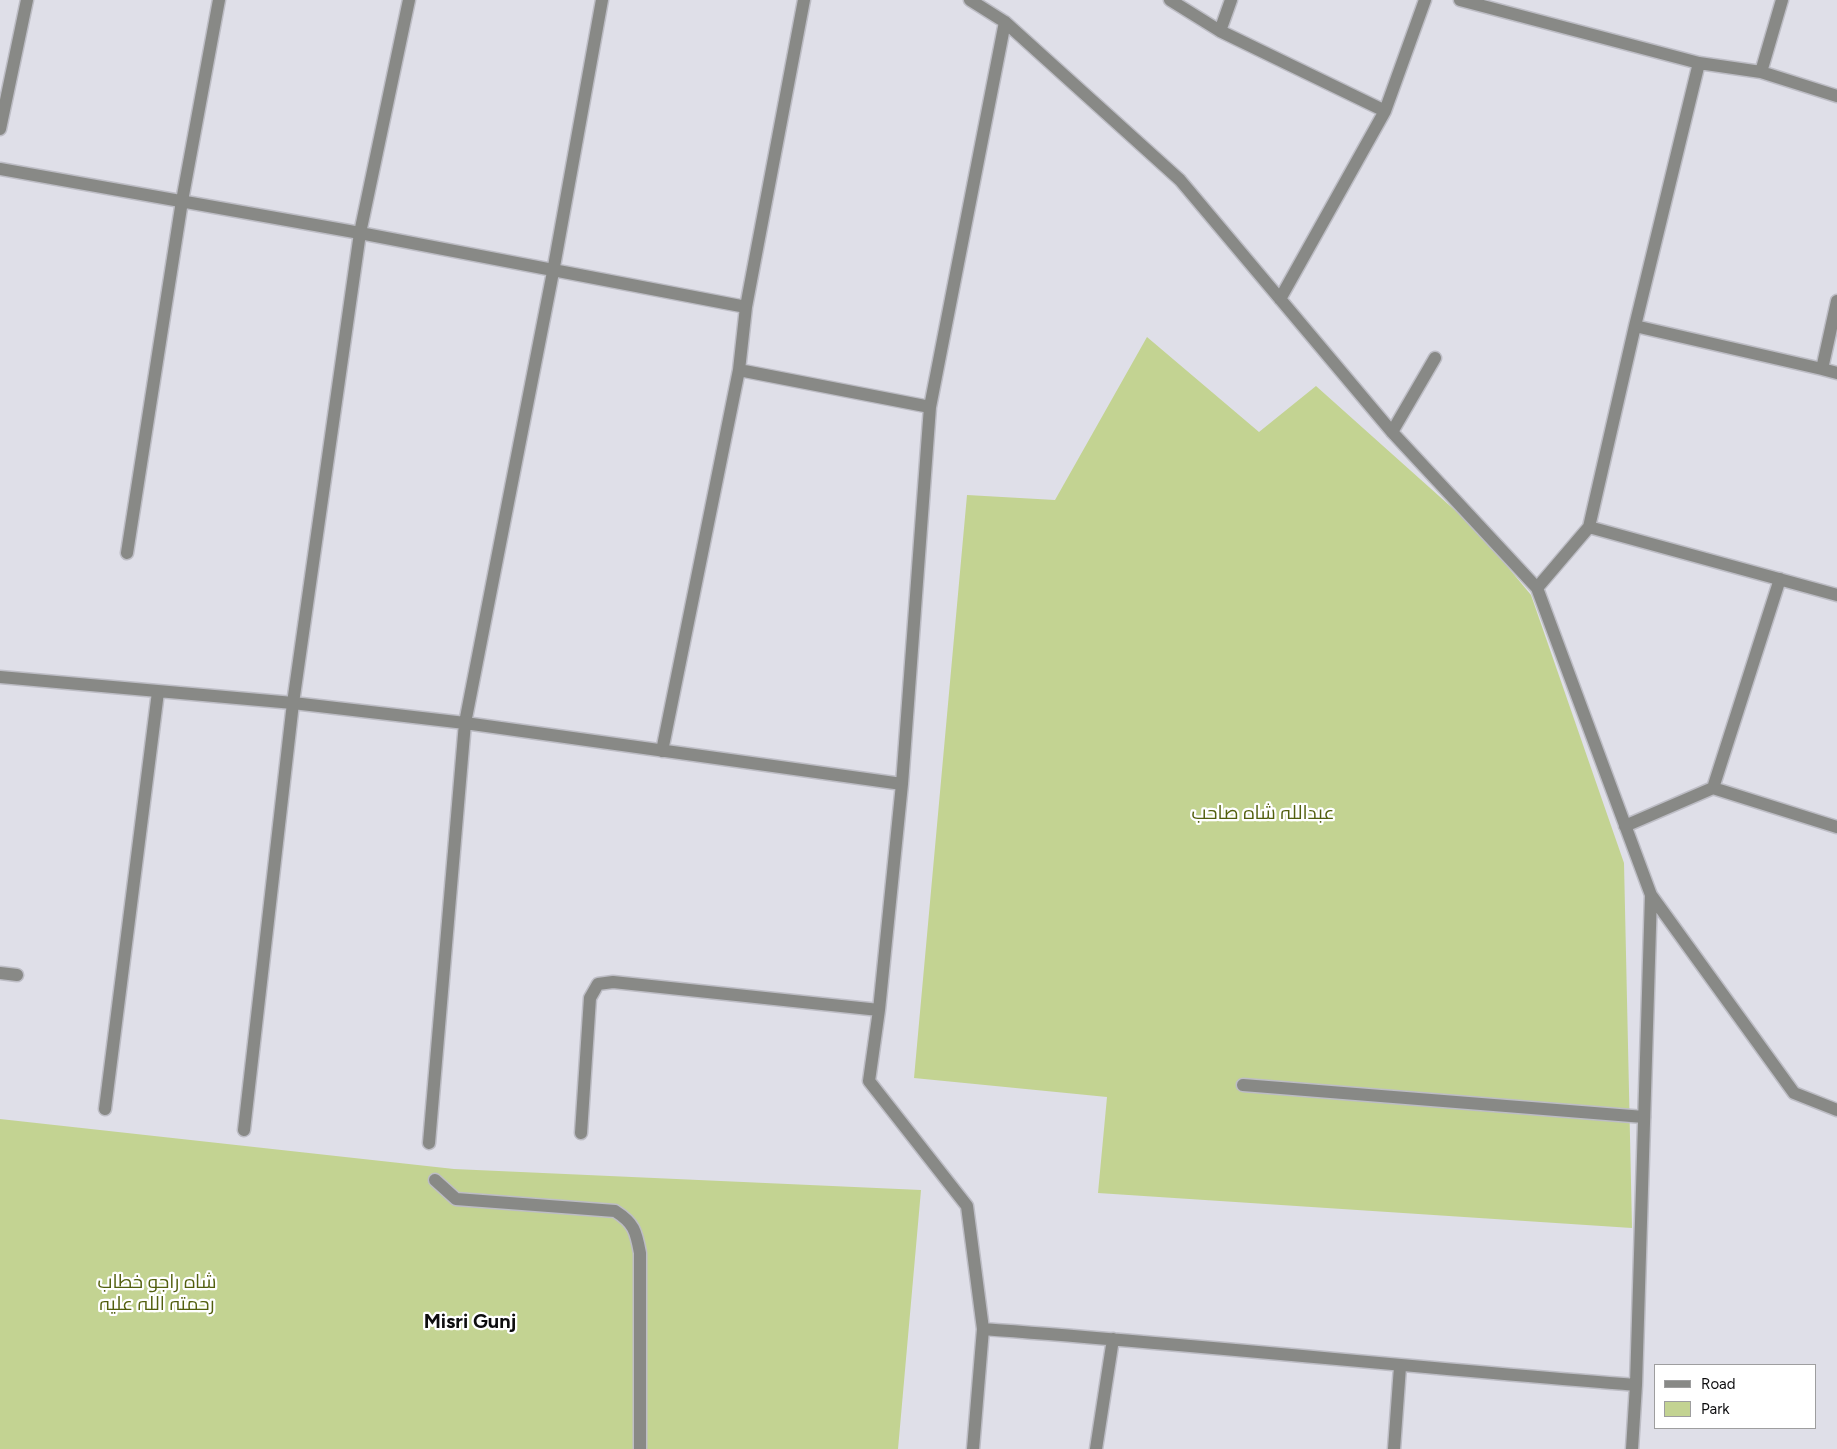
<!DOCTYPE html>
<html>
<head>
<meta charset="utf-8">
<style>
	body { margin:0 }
	#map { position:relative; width:1837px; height:1449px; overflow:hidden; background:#dfdfe8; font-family:Figtree,sans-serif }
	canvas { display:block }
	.legend { position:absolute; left:1654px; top:1364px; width:162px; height:65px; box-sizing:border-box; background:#fff; border:1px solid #9e9e9f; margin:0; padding:6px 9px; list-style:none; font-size:15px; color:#0d0d0f }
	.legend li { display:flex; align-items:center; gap:10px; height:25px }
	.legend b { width:25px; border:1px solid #9e9e9f }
</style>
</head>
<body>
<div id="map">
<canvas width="1837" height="1449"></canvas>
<ul class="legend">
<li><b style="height:6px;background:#888986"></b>Road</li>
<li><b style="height:14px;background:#c3d392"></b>Park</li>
</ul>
</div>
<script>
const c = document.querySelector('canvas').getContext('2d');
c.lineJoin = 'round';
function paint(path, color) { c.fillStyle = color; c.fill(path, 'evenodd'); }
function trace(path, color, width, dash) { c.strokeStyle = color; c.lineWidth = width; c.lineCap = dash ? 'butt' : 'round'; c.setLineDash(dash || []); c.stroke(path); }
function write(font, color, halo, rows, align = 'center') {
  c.font = font + ' Figtree,Cairo,sans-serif'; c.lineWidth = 4.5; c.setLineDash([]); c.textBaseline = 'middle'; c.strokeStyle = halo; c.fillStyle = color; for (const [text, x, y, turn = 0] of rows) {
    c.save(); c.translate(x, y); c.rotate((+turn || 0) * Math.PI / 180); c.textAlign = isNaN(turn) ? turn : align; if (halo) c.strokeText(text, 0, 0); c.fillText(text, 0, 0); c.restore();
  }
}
const green = new Path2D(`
	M1147 337 1259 432 1316 386 1477 530 1531 595 1624 863 1632 1228 1098 1193 1107 1097 914 1078 967 495 1055 500Z
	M0 1119 454 1169 921 1190 898 1449H0Z`);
const service = new Path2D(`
	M1243 1085 1644 1117
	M435 1180 456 1199 615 1211C634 1223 636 1231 640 1253V1449`);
const minor = new Path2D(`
	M804 0 746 307 739 370 930 407
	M970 0 1005 22 1180 180 1392 432 1537 588 1651 895 1636 1385 1632 1449
	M1170 0 1220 31 1385 111
	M1460 0 1699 63 1761 72 1837 96
	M1220 31 1231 0
	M1761 72 1782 0
	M0 129 27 0
	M0 169 360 233 746 307
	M1280 299 1385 111 1425 0
	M1837 301 1822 369 1837 373
	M1635 326 1822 369
	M1392 432 1435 358
	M1589 527 1837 595
	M127 553 182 201 219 0
	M1537 588 1589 527 1635 326 1699 63
	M0 677 293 703 465 723 902 784 930 407 1005 22
	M662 751 739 370
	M902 784 879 1010 869 1081 967 1206 983 1329 973 1449
	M1713 788 1837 827
	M1625 826 1713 788 1780 579
	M1651 895 1794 1093 1837 1110
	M0 973 17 975
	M105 1109 158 692
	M244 1130 293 703 360 233 409 0
	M581 1133 590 998 598 984 613 982 879 1010
	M429 1143 465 723 553 272 602 0
	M983 1329C1201 1345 1418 1368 1636 1385
	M1096 1449 1113 1339
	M1394 1449 1400 1367`);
const parkNames = [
	["عبداللہ شاہ صاحب",1263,813],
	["شاہ راجو خطاب",157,1282],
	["رحمتہ اللہ علیہ",157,1304]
];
const neighbourhoodNames = [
	["Misri Gunj",470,1322]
];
paint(green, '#c3d392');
trace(service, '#bdbdc5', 15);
trace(minor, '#bdbdc5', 15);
trace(service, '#888986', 12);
trace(minor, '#888986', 12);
write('19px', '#525f0e', '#fff', parkNames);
write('bold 20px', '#0d0d0f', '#fff', neighbourhoodNames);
</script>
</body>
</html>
